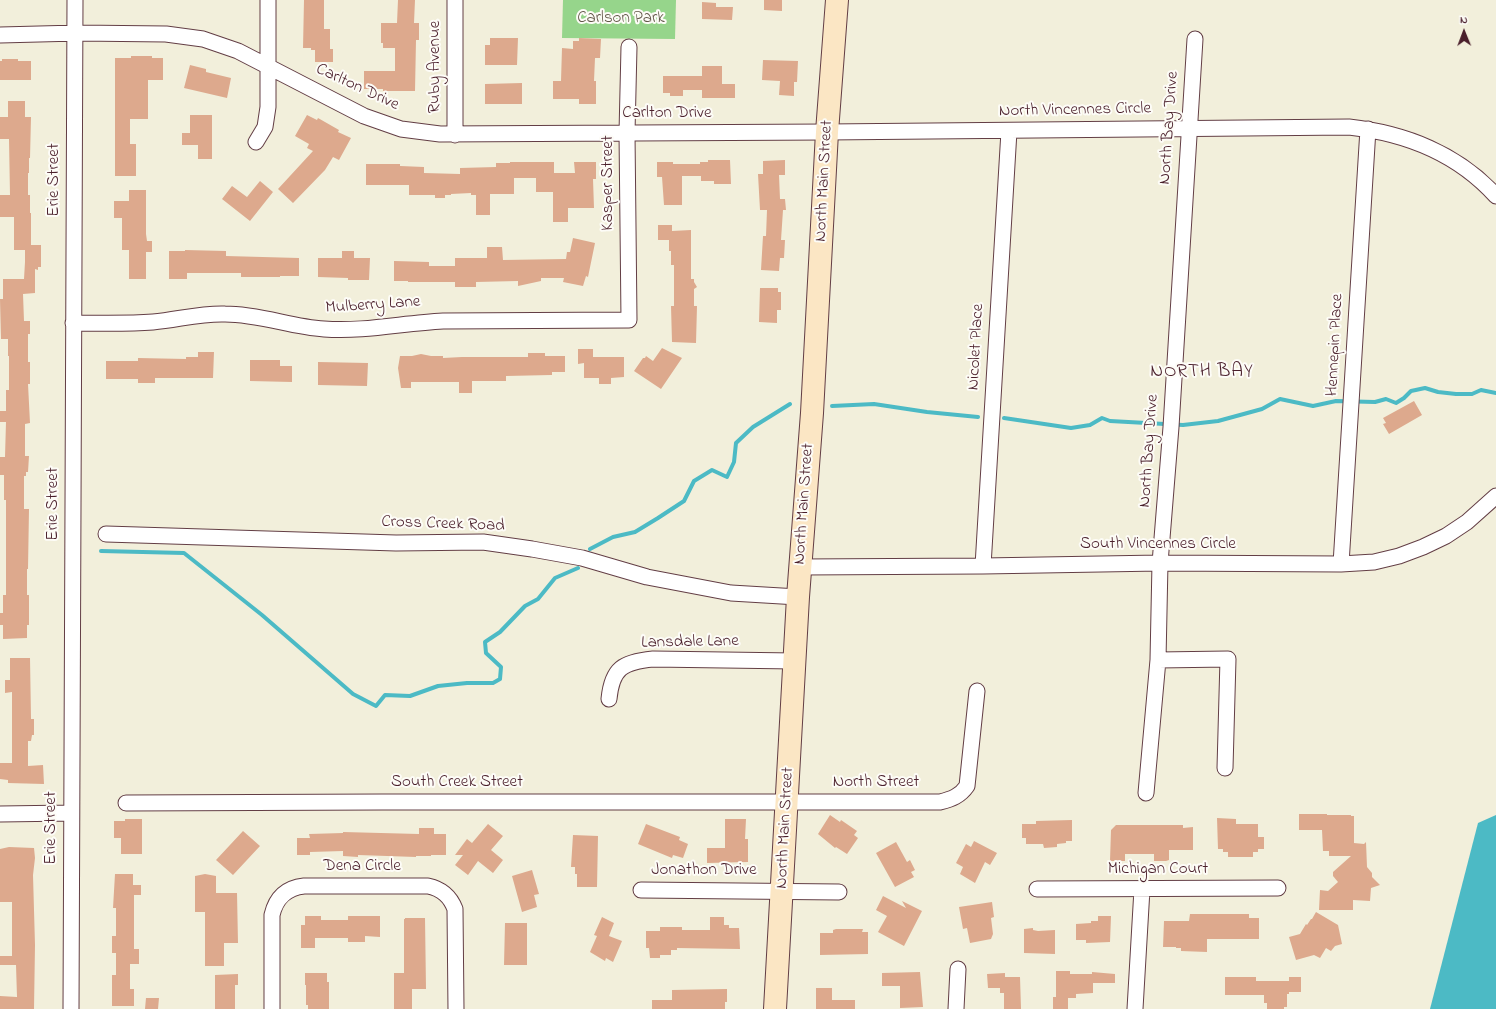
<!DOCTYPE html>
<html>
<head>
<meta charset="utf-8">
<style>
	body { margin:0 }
	#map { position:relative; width:1496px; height:1009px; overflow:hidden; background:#f2efdb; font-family:"Indie Flower",sans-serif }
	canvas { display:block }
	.north { position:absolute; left:1444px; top:12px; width:40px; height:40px; -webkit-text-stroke:3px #fdfcf7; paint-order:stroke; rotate:359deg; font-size:11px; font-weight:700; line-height:16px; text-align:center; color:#4a1f2b }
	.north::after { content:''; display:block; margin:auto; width:14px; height:18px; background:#4a1f2b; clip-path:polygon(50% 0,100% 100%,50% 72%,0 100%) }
</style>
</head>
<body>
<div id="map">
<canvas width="1496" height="1009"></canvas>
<div class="north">N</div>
</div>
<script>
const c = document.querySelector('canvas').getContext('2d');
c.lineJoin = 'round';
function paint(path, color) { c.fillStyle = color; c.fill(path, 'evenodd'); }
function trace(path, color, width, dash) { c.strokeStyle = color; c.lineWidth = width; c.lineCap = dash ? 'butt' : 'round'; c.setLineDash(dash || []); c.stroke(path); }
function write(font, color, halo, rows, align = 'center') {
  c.font = font + ' "Indie Flower",sans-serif'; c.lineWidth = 4; c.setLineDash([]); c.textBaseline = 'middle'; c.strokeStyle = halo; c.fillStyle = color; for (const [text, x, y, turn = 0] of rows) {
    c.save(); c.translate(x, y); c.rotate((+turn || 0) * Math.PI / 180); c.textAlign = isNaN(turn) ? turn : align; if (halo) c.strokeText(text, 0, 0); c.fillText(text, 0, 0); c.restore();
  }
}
const green = new Path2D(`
	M563 0H676L675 39 562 38Z`);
const water = new Path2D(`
	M1496 815V1009H1430L1478 823Z`);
const stream = new Path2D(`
	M832 406 874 404 927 412 978 417
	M1004 418 1071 428 1090 425 1102 418 1110 421 1183 425 1218 421 1262 409 1280 399 1313 406 1336 401 1375 402 1386 399 1396 403 1404 398 1411 391 1425 388 1438 392 1456 394H1472L1481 390 1496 393
	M590 549 613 537 635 532 658 518 684 501 694 481 712 470 727 477 734 462 736 443 753 427 790 404
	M101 551 184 553 262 615 353 694 376 706 385 695 410 696 438 686 467 683H493L500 679 501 667 486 653 485 642 500 632 525 606 538 599 555 578 578 568`);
const building = new Path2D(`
	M304 0H324V29H330V49H333V62H315V50H311V48H303Z
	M398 0H415L414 23H419V40H416L415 91H383V89H364V71H395V48H383V43H381V23H397Z
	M764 0H782V11L764 10Z
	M702 2 716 3V7H733L732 20 702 19Z
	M490 38H518L517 65H485V45H490Z
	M579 38 601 39 600 58H595L594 81H596V104H579V99H553V81H561L562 48 573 49V41H579Z
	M131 56H152V58H163V80H148V119H130V144H136V176H115V58H131Z
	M2 59H18V61H31V80H0V61H2Z
	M763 60 798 61 797 82H794V96L779 95 780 81 762 80Z
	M190 65 206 69V72L231 78 227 98 184 88Z
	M702 66H722V84H735V98H702V90H683V96H670V93H663V76H702Z
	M522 83V104H485V84Z
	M8 101H25V117H31L30 158H29V173H28V195H30V213H31V245H41V267H38V270L35 269V293L23 294 24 321H30V334H28V362H30V384H28L30 423 25 424V456H29L28 472H26V476H24V509H29L28 569H27V595H29V625H27V638L3 639V625H0V613H3V595H6V500H4V475H0V457H5L6 422H0V411H6V390H9V356H8V339H1L0 299H3V279H24L25 262V250H14V217H0V195H10L9 139H0V117H8Z
	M190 115H212V159H198V145H182V133H190Z
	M307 115 317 120 318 118 339 130 338 132 351 138 339 160 333 157 325 170 293 203 278 189 313 151 307 148 309 144 295 136Z
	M708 160H730L731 184H714V181H701V176H682V205H664L662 177H657V162H673V164H700V162H708Z
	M785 160V175H779L780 199H785L786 210H783L781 240H785L784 258H780L779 271 761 270 763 236H766L767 210H760L758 174H763V161Z
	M510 162H554V173H575L574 162H596V179H593L594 208H568V222H553V192H536V178H514V194H490V215H476V195H471V193L451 194V195H445V198H435V195H409V185H366V164H400V166L424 167V173L460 174V168L496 167V163H510Z
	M260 181 273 192 250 221 222 199 232 186 247 197Z
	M129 190H146V234L147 241H152V252H146V279H129V250H122V218H114V201H129Z
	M658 225H672V231L691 230V279H694V282L697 287 694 289V306H697L696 343 672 342 671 306H674V265H671V251H669V240H658Z
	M573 238 595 243 588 277 586 276 583 286 563 282 564 278H541V281L518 286V281L476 282V287H455V282H408V281H394V261L429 262V266H455V258H487V247H502L503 260 566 259 567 252H570Z
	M185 250 226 251V256L299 258V276H280V277H241V273H187V279H169V251H185Z
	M342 251H354V258H370L369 280H348V278L318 277V258H342Z
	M760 288H778V292H781V310H777V323L759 322Z
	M662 348 682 358 661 389 634 371 643 358H645L646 356 653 361Z
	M578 349H593V357H624V377L611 378V384H599V378H584V363L578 364Z
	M198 352H214L213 378H155V383H138V379H106V361H138V358L186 359V357H198Z
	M528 353H545V356H565V372H552V375H551L506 376V381H472V393H459V382H411V388H401L398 368 400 356H412L421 354 431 356H443V358L462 357H528Z
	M250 360H280V366H292V382L250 381Z
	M318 362 368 363 367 386 318 385Z
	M1414 401 1422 415 1389 434 1383 424 1386 423 1383 418Z
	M10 658H30L31 719H34V735H32L31 741H28V766L43 765 44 784 8 783V780L0 779V763H12V692L5 693V680H10Z
	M1299 814H1327V815H1351V816H1354V843L1364 844 1366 842 1367 867 1372 873V877L1380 885 1371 888 1370 901 1353 900V910H1319L1320 890 1328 891 1338 882 1333 876V872L1351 856H1329V851H1323L1322 830H1299Z
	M830 815 840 822 841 820 857 831 854 835 858 838 847 854 836 847 835 848 818 834Z
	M1217 818 1236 819V824H1258V837H1264V849H1258V852H1253V857H1228V852H1223V849H1218Z
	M125 819H142V854H121V838H114V821H125Z
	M725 819H746L745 839H748V862L707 863V848H725Z
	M1072 820V841H1066V843L1057 844V847L1044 848 1043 844H1026V838H1022V824H1036V821Z
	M488 824 503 836 491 850 503 860 493 873 478 861 468 875 455 865 463 855H455L467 839 472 843Z
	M646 824 680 837 679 840 688 844 683 858 673 855 672 858 638 844Z
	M1116 825H1183V828L1193 827V850H1169V860L1166 861H1154V854H1125V861H1110L1111 830Z
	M419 828H434V834H446V855H431V856H416V857L358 855V857L343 856V851L310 852V855H297V838H310L309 834 343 833V832L419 834Z
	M243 831 260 846 233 875 216 860Z
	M573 835 598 836 597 887H577V874H575V867H571Z
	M974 841 997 853 990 865 985 862 975 883 960 874 963 867 956 863 966 844 971 847Z
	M896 842 907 862 910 860 915 870 911 872 914 877 895 887 876 853Z
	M9 847 34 848 35 858 33 875 35 945 34 1009H0V996L17 997 16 965H0V956H12V902H0V849Z
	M532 870 539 894 534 895 537 907 522 912 512 876Z
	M115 874H133V885H141V895H134V949H139V964H130V989H134V1006H112V975H116V953H112V936H116V908H113Z
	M205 874 216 876V893H237L238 943H224V966H205V912H195V876Z
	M883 896 906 908 902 901 922 911 904 946 878 932 887 916 876 910Z
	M992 902 994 917 991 918 993 934 991 939 970 943 967 928 963 929 959 907Z
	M1316 912 1338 925 1342 944 1335 946 1331 951 1326 948 1320 958 1314 955 1296 960 1289 937 1300 934 1306 924 1307 925 1311 919H1312Z
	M1190 914H1249V918H1259V939H1207V952L1181 951V948H1176V947H1163L1164 921H1189Z
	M305 916H321V920H348V916H380V937L365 936V942H348V938H315V948H301V925H305Z
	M1098 916H1111L1110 942 1086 943V940H1076V924L1091 923V921H1098Z
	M602 917 614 923 609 936 622 941 613 962 606 958 605 961 590 952 597 936 594 935Z
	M710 917H724V925H729V928H739L740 949 677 948V950H671V955H660V958H650L649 948H646V931H660V927H682V930H710Z
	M405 918H425L426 989H412V1009H394V973H404V919H405Z
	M505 923H527V965H504Z
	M1033 928V930L1038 931 1055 930V954L1024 953V929Z
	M836 929H863L862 932H868V954L820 955V933H833V930Z
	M1056 971H1070V974H1092V972L1115 974V983H1093V993L1076 994V998H1068V1009H1053V997H1056Z
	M920 972 923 1007 900 1008V986H882V973Z
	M305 973H327V982H329V1009H308V1005H306V985H305Z
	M1005 973V977H1020L1021 1009H1004V993H1000V988H988L987 974Z
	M238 974V985H235V1009H215V975Z
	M1225 977H1256V981H1289V977H1301V992H1289V994H1287V1007H1284V1009H1267V1003H1264V995H1225Z
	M816 988H832V1000H855V1009H816Z
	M727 989V1002H725V1009H652V1000H672V990Z
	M146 998H159L158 1009H145Z`);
const minor = new Path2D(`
	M0 35 78 33 166 34 203 39 238 51 364 116 401 129 440 134 827 132 1349 127C1405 133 1458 154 1496 196
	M455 135V0
	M256 142 265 127 268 107V0
	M73 323C100 323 126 324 153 322 177 320 201 313 225 314 260 314 291 327 324 329 364 332 403 323 443 321L629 320 627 133 629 47
	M106 534 396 543 483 542 532 549 582 558 647 577 731 593 798 597
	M1341 564 1368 129
	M983 566 1009 131
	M801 567 983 566 1160 563 1341 564 1374 562 1399 556 1423 547 1446 536 1467 522 1496 496
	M1158 660 1228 659 1225 768
	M609 699C612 668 623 662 653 659L795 661
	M1146 793 1158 660 1160 563 1171 427 1195 39
	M126 803 382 802H940C952 799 960 796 967 786L977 691
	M0 814 71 813
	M1037 889 1278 888
	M641 890 839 892
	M71 1009 75 0
	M272 1009V915C276 898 286 888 304 886H428C442 889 450 896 455 909L456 1009
	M956 1009 958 969
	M1135 1009 1142 889`);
const secondary = new Path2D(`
	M775 1009 798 597 812 413 827 132 837 0`);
const parkNames = [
	["Carlson Park",621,19]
];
const streetNames = [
	["Ruby Avenue",436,67,-90],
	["Carlton Drive",357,88,25],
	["North Vincennes Circle",1075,111,-1],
	["Carlton Drive",667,114],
	["North Bay Drive",1170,128,-86],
	["Erie Street",55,180,-90],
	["North Main Street",825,181,-87],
	["Kasper Street",609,183,-90],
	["Mulberry Lane",373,306,-4],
	["Hennepin Place",1336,345,-87],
	["Nicolet Place",977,347,-87],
	["North Bay Drive",1150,451,-86],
	["Erie Street",54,504,-90],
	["North Main Street",805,504,-86],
	["Cross Creek Road",443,525,2],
	["South Vincennes Circle",1158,545],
	["Lansdale Lane",690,643,-1],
	["South Creek Street",457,783],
	["North Street",876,783],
	["Erie Street",52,828,-90],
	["North Main Street",786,828,-87],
	["Dena Circle",362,867],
	["Michigan Court",1158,870],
	["Jonathon Drive",704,871]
];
const quarterNames = [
	["NORTH BAY",1202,373]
];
paint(green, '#96d58b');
paint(water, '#4cbac5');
trace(stream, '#4cbac5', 4);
paint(building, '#dda98d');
trace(minor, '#633e45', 17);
trace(secondary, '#633e45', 24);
trace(minor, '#fff', 15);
trace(secondary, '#fbe6c4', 22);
write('17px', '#615648', '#fdfcf7', parkNames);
write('17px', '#4a1f2b', '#fdfcf7', streetNames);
c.letterSpacing = '1px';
write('19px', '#4a1f2b', '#fdfcf7', quarterNames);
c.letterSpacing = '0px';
</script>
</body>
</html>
